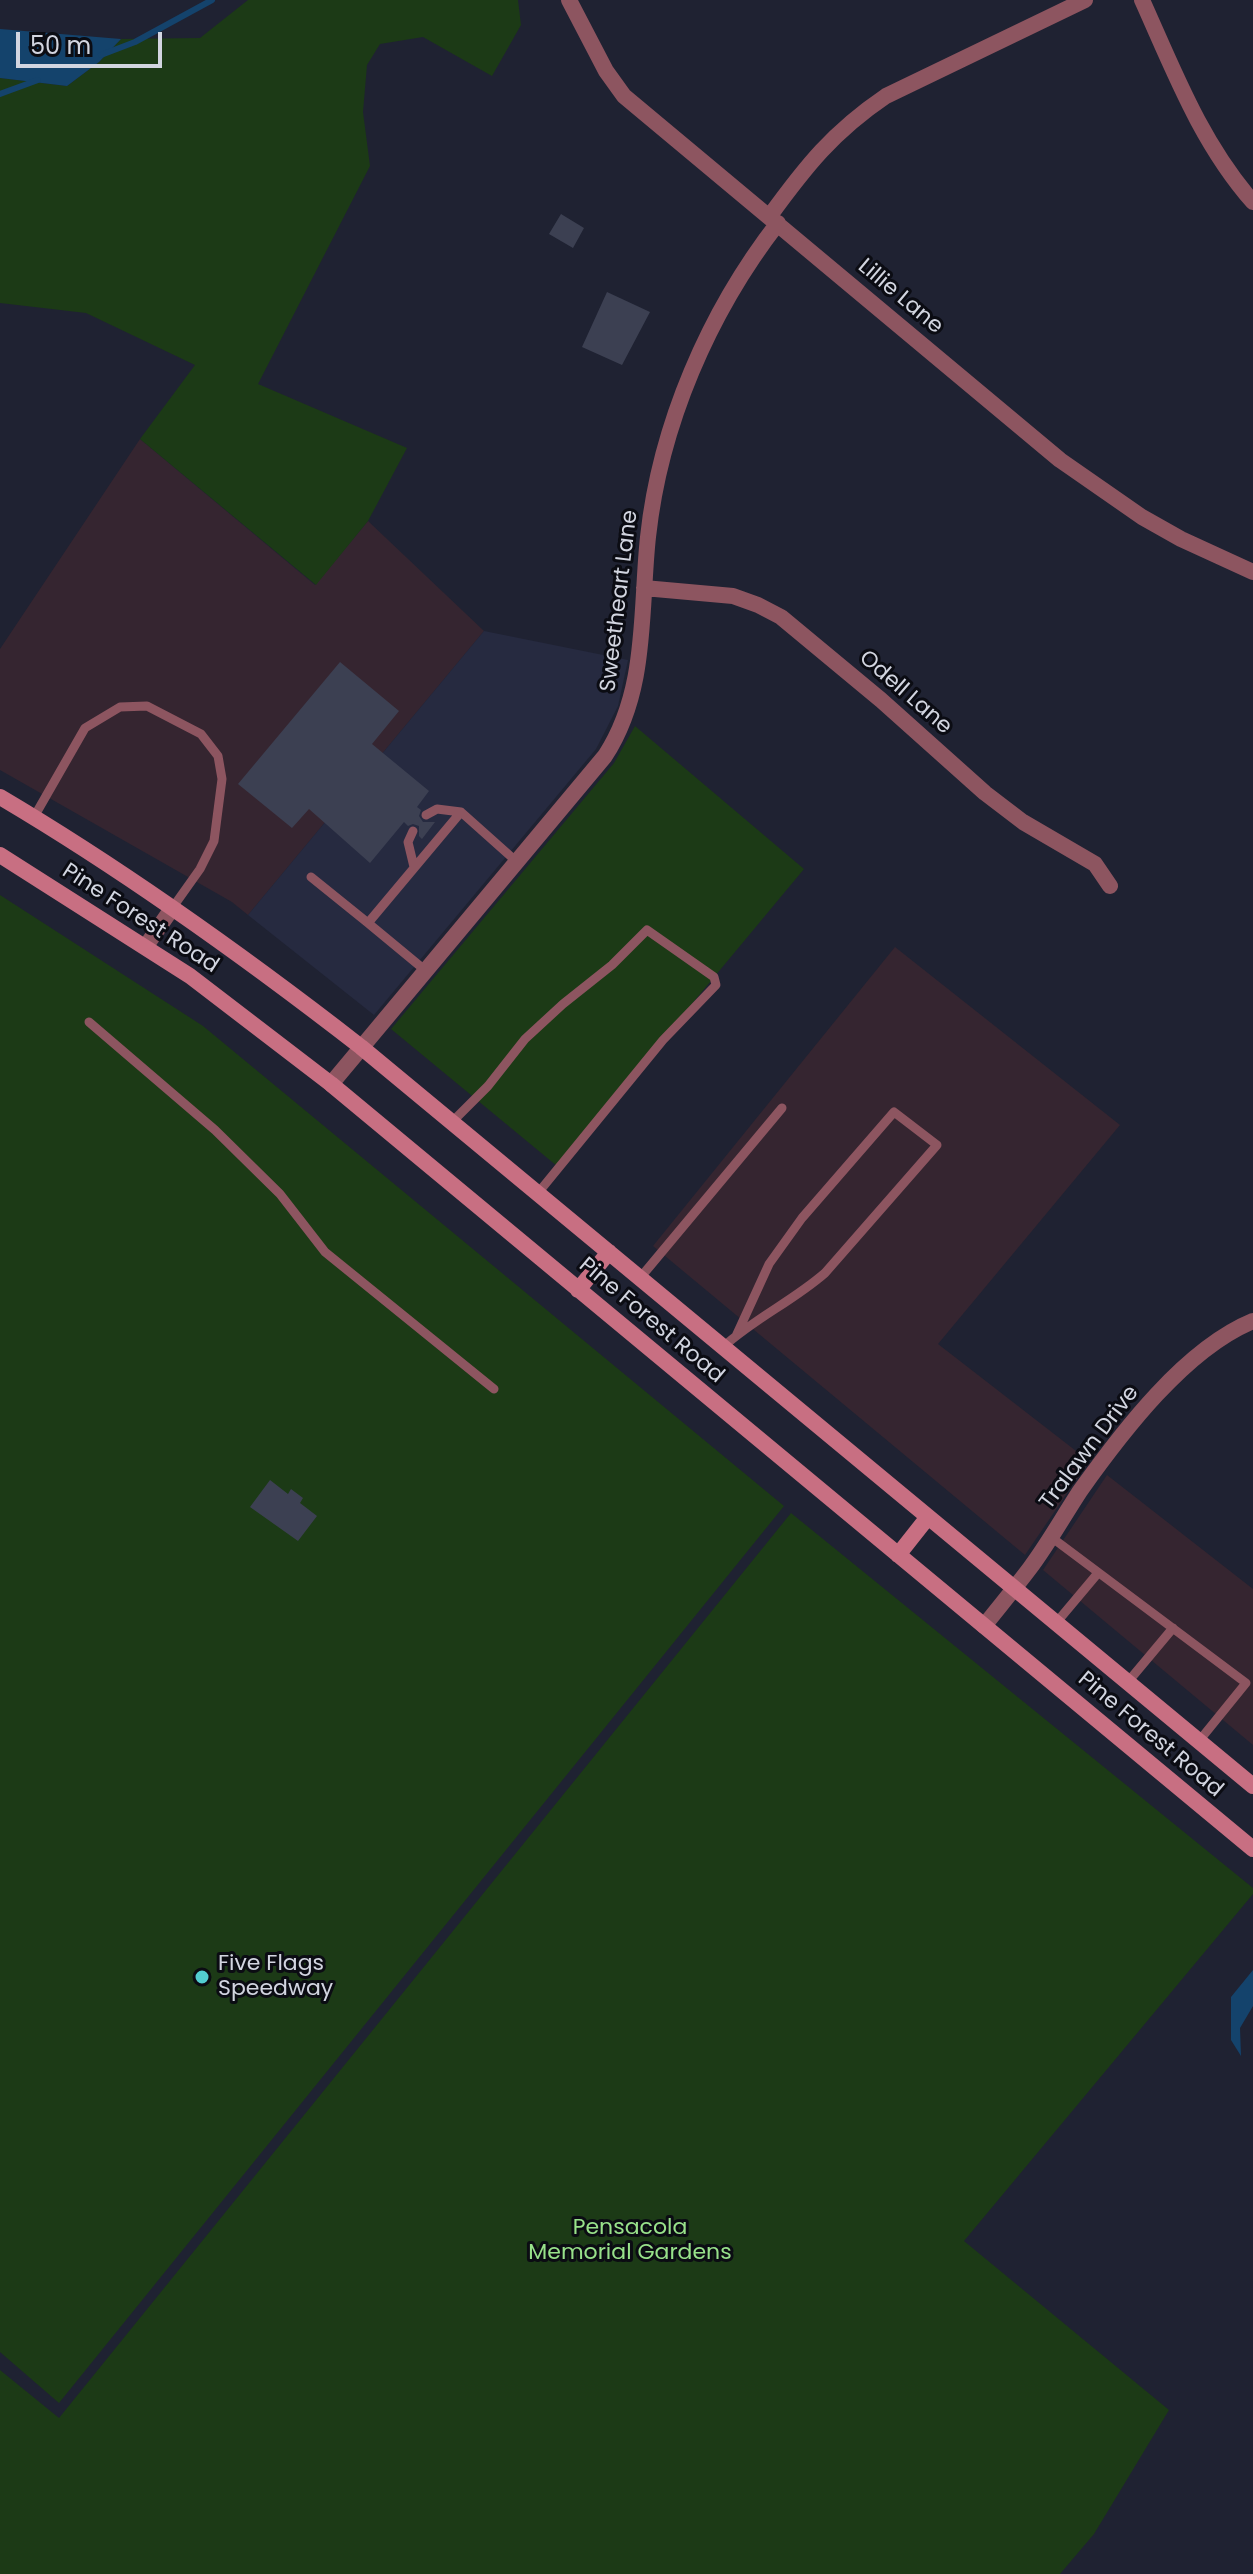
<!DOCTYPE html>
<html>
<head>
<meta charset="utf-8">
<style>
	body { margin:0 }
	#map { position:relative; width:1253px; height:2574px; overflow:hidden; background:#1f2232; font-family:Poppins,sans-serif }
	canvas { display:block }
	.scale { position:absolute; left:16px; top:32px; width:146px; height:36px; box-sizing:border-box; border:4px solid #d2d5e0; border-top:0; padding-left:10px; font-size:24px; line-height:28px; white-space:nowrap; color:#d2d5e0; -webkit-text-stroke:6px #0b0c13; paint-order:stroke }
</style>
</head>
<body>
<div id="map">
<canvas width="1253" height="2574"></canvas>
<div class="scale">50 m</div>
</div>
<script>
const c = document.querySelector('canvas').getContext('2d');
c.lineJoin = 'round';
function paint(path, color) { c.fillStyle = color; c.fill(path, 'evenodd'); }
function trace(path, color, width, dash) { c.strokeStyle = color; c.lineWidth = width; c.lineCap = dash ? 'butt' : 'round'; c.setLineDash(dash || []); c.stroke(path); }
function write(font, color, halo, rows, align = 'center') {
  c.font = font + ' Poppins,sans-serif'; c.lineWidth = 6; c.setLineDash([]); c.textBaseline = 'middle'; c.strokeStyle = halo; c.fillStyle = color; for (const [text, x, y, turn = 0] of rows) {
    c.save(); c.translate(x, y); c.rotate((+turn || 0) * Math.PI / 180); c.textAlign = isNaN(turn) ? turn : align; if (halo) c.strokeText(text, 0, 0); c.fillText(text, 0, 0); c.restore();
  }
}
const commercial = new Path2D(`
	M140 439 315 585 368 521 484 631 248 915 232 902 0 770V649Z
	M895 947 1120 1125 938 1344 1089 1461 1025 1555 653 1246Z
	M1107 1475 1253 1589V1745L1043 1570Z`);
const built = new Path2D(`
	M484 631 628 660 618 706 596 749 374 1015 248 915Z`);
const green = new Path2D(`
	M248 0H518L521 25 492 76 423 37 380 44 367 65 363 112 370 166 258 384 407 448 368 521 316 585 140 439 195 365 86 313 0 303V78L67 86 99 62 121 39 200 38Z
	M635 726 804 869 557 1166 391 1029 614 763Z
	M0 895 203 1026 784 1506 59 2403 0 2352Z
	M791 1513 1253 1888V1894L964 2241 1169 2410 1094 2534 1060 2574H0V2370L59 2418Z`);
const water = new Path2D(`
	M0 29 121 39 99 62 67 86 0 78Z
	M1253 1970V2006L1240 2028 1241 2056 1231 2040V1997Z`);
const stream = new Path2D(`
	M101 55 135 42 212 0
	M0 94 38 80`);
const building = new Path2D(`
	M561 214 584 228 573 248 549 234Z
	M607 292 650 312 622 365 582 347Z
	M340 662 399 711 372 744 429 791 417 807 421 810 419 816 423 822H435L422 839 419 836V826L413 824 408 826 404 822 370 863 309 809 292 828 238 784Z
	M270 1480 288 1494 291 1489 303 1498 300 1503 317 1516 298 1541 250 1507Z`);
const service = new Path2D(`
	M426 815 437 809 461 812
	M34 817 85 728 120 707 147 706 201 734 218 756 222 779 214 841 200 869 173 907
	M413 831 408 842 414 867
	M311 877 368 923
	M426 971 368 923 461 812 517 862
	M89 1022 215 1130 280 1194 325 1252 494 1389
	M452 1122 488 1086 525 1039 563 1004 612 965 647 930 714 977 716 985 663 1040 538 1193
	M640 1278 782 1108
	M723 1347C755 1318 793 1301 825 1273L937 1145 894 1112 802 1218 769 1264 736 1336
	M1051 1537 1246 1683 1199 1741
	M1056 1623 1098 1573
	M1127 1683 1173 1628`);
const minor = new Path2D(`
	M569 0 606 71 624 96 1060 460 1142 517 1181 539 1253 572
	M1142 0C1174 71 1201 143 1253 202
	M769 217C806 166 833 132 886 96L1085 0
	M644 588 733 596 758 605 781 617 881 700 985 793 1023 822 1095 864 1110 886
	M146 946 173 907
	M331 1084 605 756C648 690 640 612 648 537 660 425 709 312 778 223
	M984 1626C999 1607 1015 1588 1030 1568 1048 1544 1063 1517 1080 1491 1122 1432 1185 1349 1253 1321`);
const secondary = new Path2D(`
	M0 797C127 872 245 957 361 1047L1253 1786
	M0 855 190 976 331 1084 1253 1849
	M578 1290 609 1252
	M898 1555 928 1517`);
const markers = [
	[202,1977,8,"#52cdd0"]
];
const streetNames = [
	["Lillie Lane",900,297,40],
	["Sweetheart Lane",620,601,-83],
	["Odell Lane",905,693,41],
	["Pine Forest Road",140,919,33],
	["Pine Forest Road",651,1321,40],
	["Tralawn Drive",1090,1448,-53],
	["Pine Forest Road",1150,1735,40]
];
const poiNames = [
	["Five Flags",218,1964],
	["Speedway",218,1989]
];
const parkNames = [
	["Pensacola",630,2228],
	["Memorial Gardens",630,2253]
];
paint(commercial, '#352530');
paint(built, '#262a40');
paint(green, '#1c3a16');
paint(water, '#14436c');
trace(stream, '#14436c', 6);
paint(building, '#3c4052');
trace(service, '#8d5560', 9);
trace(minor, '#8d5560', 16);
trace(secondary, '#c86f82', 16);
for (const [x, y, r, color] of markers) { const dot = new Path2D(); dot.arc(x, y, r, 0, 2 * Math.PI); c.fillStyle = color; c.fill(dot); trace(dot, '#0b0c13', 3); }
write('22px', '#d2d5e0', '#0b0c13', streetNames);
write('22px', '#d2d5e0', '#0b0c13', poiNames, 'left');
write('22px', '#98e18a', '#0b0c13', parkNames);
</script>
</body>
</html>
